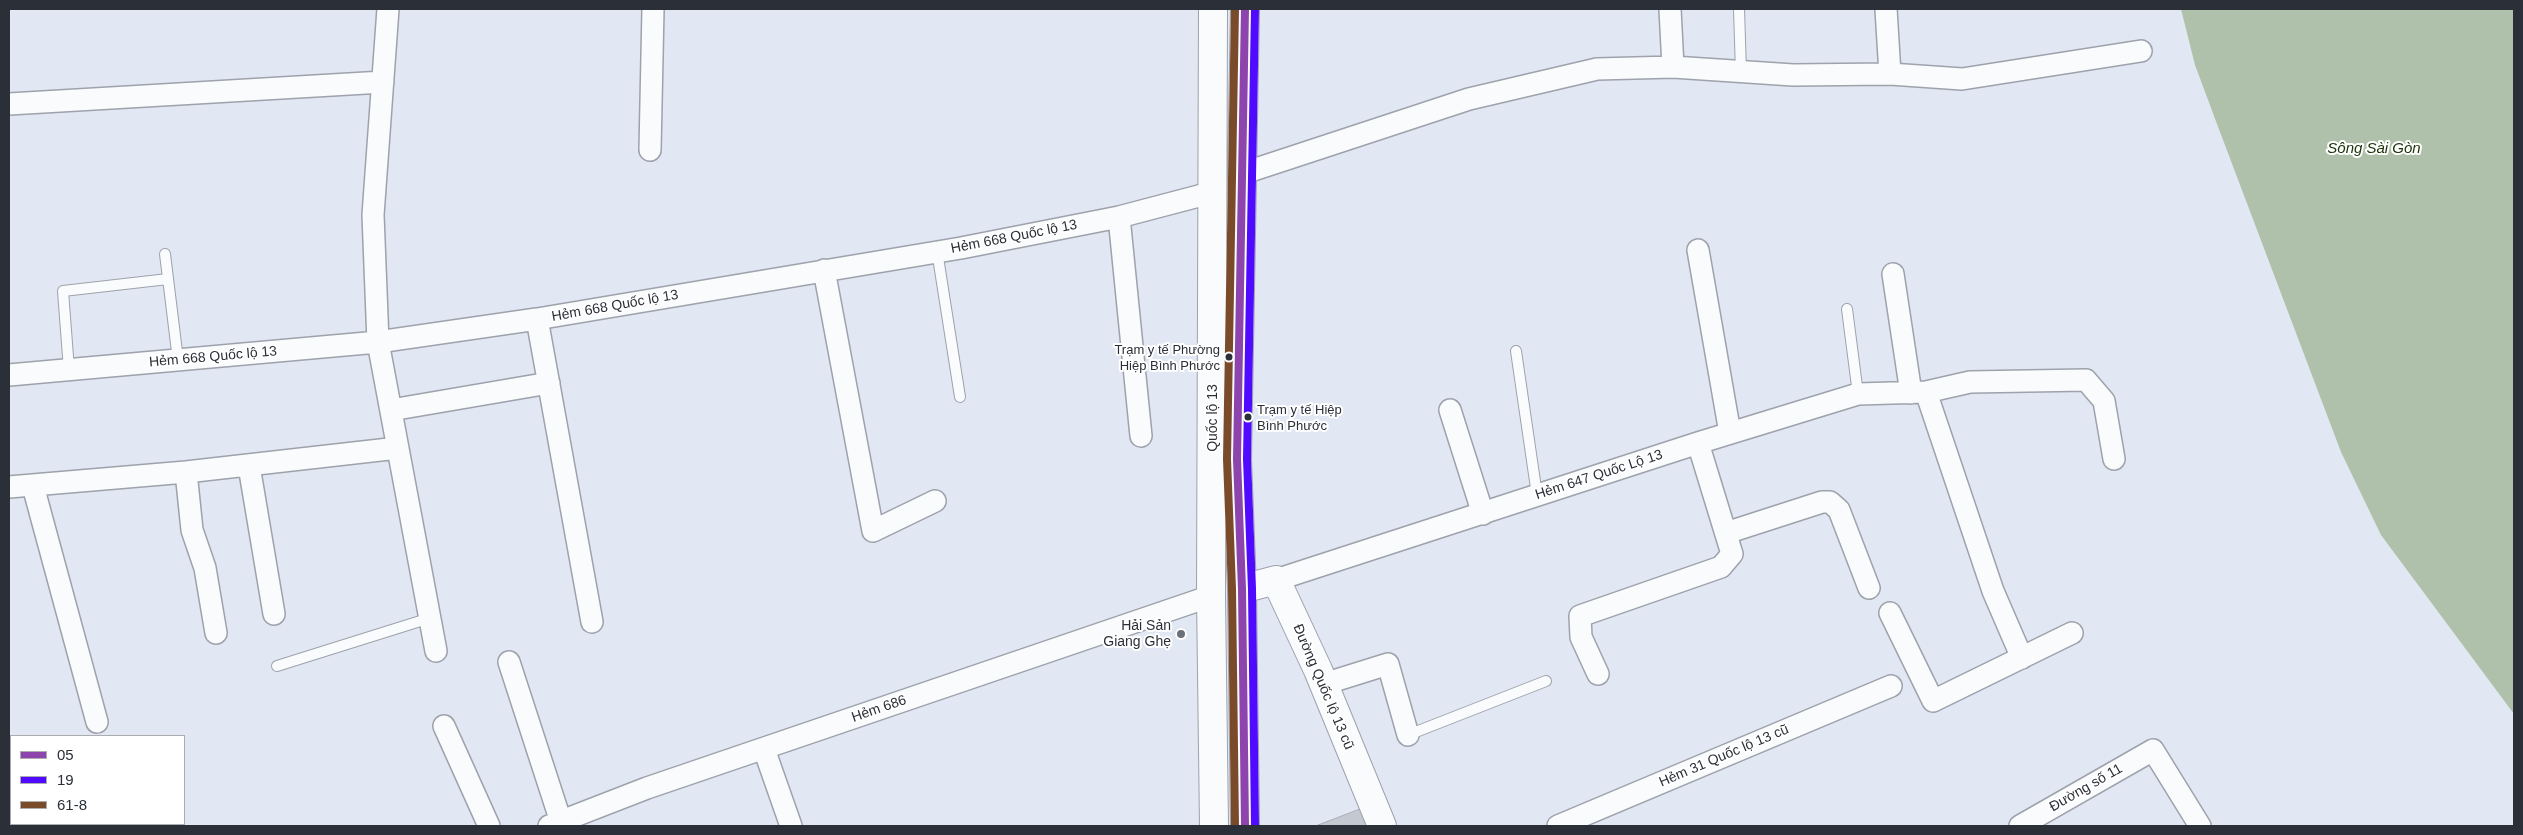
<!DOCTYPE html>
<html>
<head>
<meta charset="utf-8">
<style>
	body { margin:0 }
	#map { position:relative; width:2523px; height:835px; overflow:hidden; background:#e1e7f3; font-family:Helvetica,sans-serif }
	canvas { display:block }
	.frame { position:absolute; inset:0; border:10px solid #2b2f37; pointer-events:none }
	.legend { position:absolute; left:10px; top:735px; width:175px; height:90px; box-sizing:border-box; background:#fff; border:1px solid #aaacaf; margin:0; padding:6px 9px; list-style:none; font-size:15px; color:#2b2f37 }
	.legend li { display:flex; align-items:center; gap:10px; height:25px }
	.legend b { width:25px; border:1px solid #aaacaf }
</style>
</head>
<body>
<div id="map">
<canvas width="2523" height="835"></canvas>
<div class="frame"></div>
<ul class="legend">
<li><b style="height:6px;background:#8e44ad"></b>05</li>
<li><b style="height:6px;background:#4f0aff"></b>19</li>
<li><b style="height:6px;background:#7a4b2a"></b>61-8</li>
</ul>
</div>
<script>
const c = document.querySelector('canvas').getContext('2d');
c.lineJoin = 'round';
function paint(path, color) { c.fillStyle = color; c.fill(path, 'evenodd'); }
function trace(path, color, width, dash) { c.strokeStyle = color; c.lineWidth = width; c.lineCap = dash ? 'butt' : 'round'; c.setLineDash(dash || []); c.stroke(path); }
function write(font, color, halo, rows, align = 'center') {
  c.font = font + ' Helvetica,sans-serif'; c.lineWidth = 4; c.setLineDash([]); c.textBaseline = 'middle'; c.strokeStyle = halo; c.fillStyle = color; for (const [text, x, y, turn = 0] of rows) {
    c.save(); c.translate(x, y); c.rotate((+turn || 0) * Math.PI / 180); c.textAlign = isNaN(turn) ? turn : align; if (halo) c.strokeText(text, 0, 0); c.fillText(text, 0, 0); c.restore();
  }
}
const water = new Path2D(`
	M2181 9H2514V714L2381 535 2341 452 2217 124 2195 65Z`);
const building = new Path2D(`
	M1361 809 1368 826H1316Z`);
const lane = new Path2D(`
	M1739 9 1741 72
	M937 251 960 397
	M165 254 178 360
	M1847 309 1858 394
	M1516 351 1537 495
	M69 370 63 291 168 279
	M277 666 430 618
	M1408 735 1546 681`);
const street = new Path2D(`
	M388 9 373 215 378 342 436 651
	M1670 9 1673 67
	M1886 9 1890 74
	M9 104 383 82
	M650 150 653 9
	M1244 173 1469 99 1597 69 1673 67 1793 75 1890 74 1962 79 2141 51
	M1119 217 1141 436
	M1698 250 1730 433
	M824 270 873 531 935 501
	M1893 274 1911 393
	M537 319 592 622
	M9 375 378 342 537 319 961 248 1119 217 1214 192
	M1926 392 1993 591 2022 658
	M391 410 549 383
	M1450 410 1483 514
	M249 466 274 614
	M186 472 192 530 205 568 216 633
	M33 486 97 722
	M9 487 186 472 398 448
	M1726 533 1822 502H1830L1839 510 1869 588
	M1276 580 1698 443 1858 394 1926 392 1970 382 2086 380 2104 401 2114 459
	M1890 613 1933 701 2072 633
	M509 662 561 822
	M1598 674 1581 637 1580 616 1721 567 1732 554 1698 443
	M1324 684 1388 664 1408 735
	M444 726 489 826
	M764 749 791 826
	M549 826 647 788 1211 596
	M1558 826 1891 686
	M2020 826 2153 750 2200 826`);
const secondary = new Path2D(`
	M1242 589 1276 580 1318 670 1382 826`);
const highway = new Path2D(`
	M1213 9 1211 596 1214 826
	M1245 826 1242 589 1237 459 1245 9`);
const bus1 = new Path2D(`
	M1245 9 1237 459 1242 589 1245 826`);
const bus2 = new Path2D(`
	M1255 9 1247 459 1252 589 1255 826`);
const bus3 = new Path2D(`
	M1235 826 1232 589 1227 459 1235 9`);
const markers = [
	[1229,357,4.5,"#2b2f37"],
	[1248,417,4.5,"#2b2f37"],
	[1181,634,5,"#6b6f79"]
];
const busNames = [
	["Trạm y tế Phường",1220,350],
	["Hiệp Bình Phước",1220,366],
	["Trạm y tế Hiệp",1257,410,"left"],
	["Bình Phước",1257,426,"left"]
];
const streetNames = [
	["Hẻm 668 Quốc lộ 13",1014,237,-11],
	["Hẻm 668 Quốc lộ 13",615,306,-10],
	["Hẻm 668 Quốc lộ 13",213,357,-5],
	["Quốc lộ 13",1213,418,-90],
	["Hẻm 647 Quốc Lộ 13",1599,475,-18],
	["Đường Quốc lộ 13 cũ",1323,687,67],
	["Hẻm 686",879,709,-19],
	["Hẻm 31 Quốc lộ 13 cũ",1724,756,-23],
	["Đường số 11",2086,788,-30]
];
const poiNames = [
	["Hải Sản",1171,626],
	["Giang Ghẹ",1171,642]
];
const waterNames = [
	["Sông Sài Gòn",2374,149]
];
paint(water, '#afc1aa');
paint(building, '#c3c8d1');
trace(building, '#a7abb4', 1);
trace(lane, '#9da2ab', 12);
trace(street, '#9da2ab', 24);
trace(secondary, '#9da2ab', 30);
trace(highway, '#9da2ab', 30);
trace(lane, '#fafbfd', 10);
trace(street, '#fafbfd', 21);
trace(secondary, '#fafbfd', 28);
trace(highway, '#fafbfd', 28);
trace(bus1, '#8e44ad', 8);
trace(bus2, '#4f0aff', 8);
trace(bus3, '#7a4b2a', 8);
for (const [x, y, r, color] of markers) { const dot = new Path2D(); dot.arc(x, y, r, 0, 2 * Math.PI); c.fillStyle = color; c.fill(dot); trace(dot, '#fff', 2); }
write('13px', '#2b2f37', '#fff', busNames, 'right');
write('14px', '#2b2f37', '#fff', streetNames);
write('14px', '#2b2f37', '#fff', poiNames, 'right');
write('italic 15px', '#1b3208', '#fff', waterNames);
</script>
</body>
</html>
